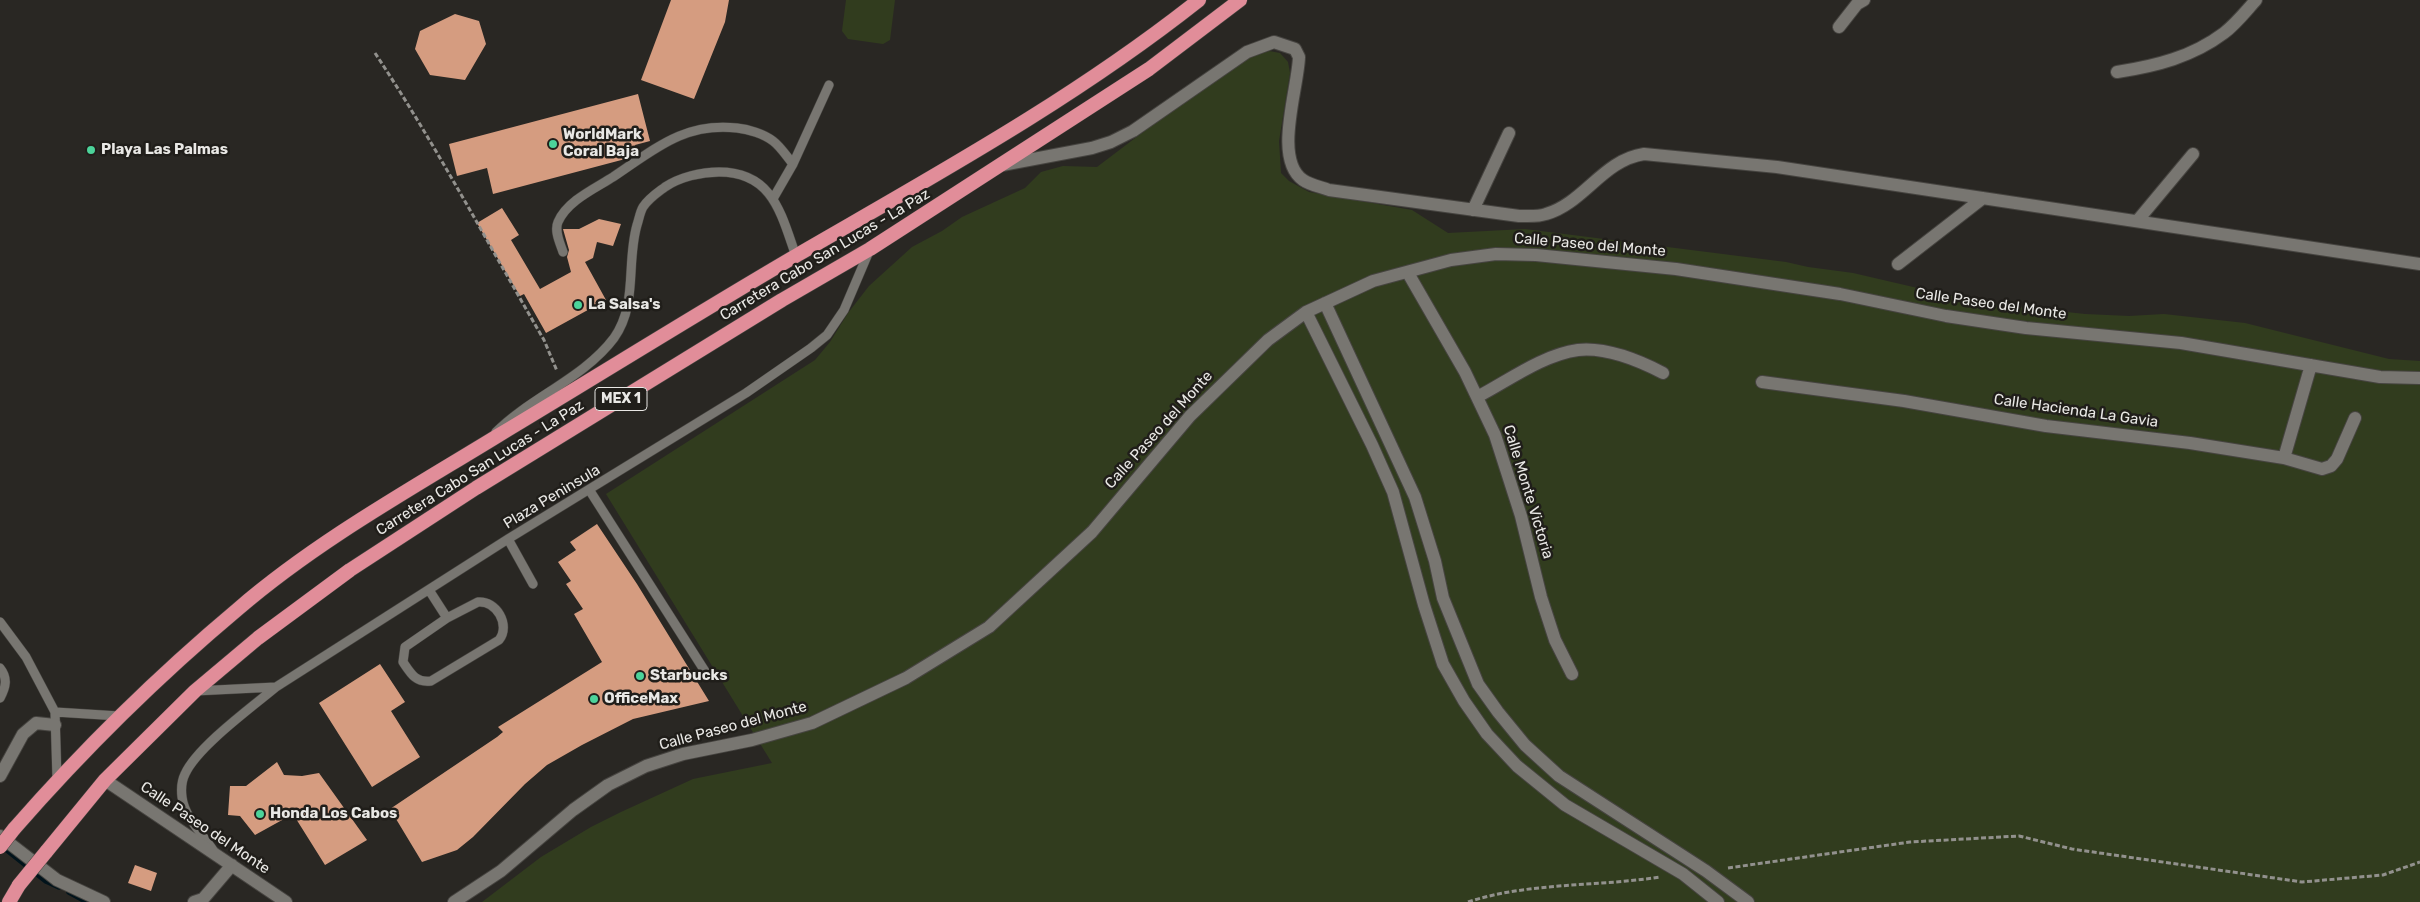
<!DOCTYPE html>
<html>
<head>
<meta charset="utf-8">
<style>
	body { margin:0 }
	canvas { display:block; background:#292723 }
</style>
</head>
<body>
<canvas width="2420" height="902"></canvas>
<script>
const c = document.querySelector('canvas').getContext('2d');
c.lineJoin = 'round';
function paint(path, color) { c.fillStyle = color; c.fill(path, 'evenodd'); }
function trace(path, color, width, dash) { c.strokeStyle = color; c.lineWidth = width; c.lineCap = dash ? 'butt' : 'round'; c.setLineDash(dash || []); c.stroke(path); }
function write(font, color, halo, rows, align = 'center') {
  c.font = font + ' Rubik,sans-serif'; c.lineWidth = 5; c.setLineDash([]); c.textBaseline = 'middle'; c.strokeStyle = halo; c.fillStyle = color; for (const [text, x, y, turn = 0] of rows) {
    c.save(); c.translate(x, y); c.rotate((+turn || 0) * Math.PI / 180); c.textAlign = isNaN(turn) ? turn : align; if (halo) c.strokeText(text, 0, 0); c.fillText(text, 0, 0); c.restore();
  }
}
const green = new Path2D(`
	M846 0H895L890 40 883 44 848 39 842 31Z
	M1269 51 1280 53 1288 62 1290 73 1279 141 1281 173 1289 181 1309 192 1412 210 1448 233 1525 229 1786 262 1808 267 1853 273 1982 303 2085 314 2129 316 2164 314 2245 323 2389 359 2420 361V902H482L541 857 591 827 621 812 693 779 772 763 606 494 815 360 830 342 848 313 869 286 912 247 942 231 962 217 1025 188 1041 172 1063 166 1097 167 1238 60Z`);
const stream = new Path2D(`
	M2 846 46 881 59 887
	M69 892 87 902`);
const building = new Path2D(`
	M671 0H729L725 22 694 99 641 80Z
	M455 14 479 21 486 44 465 80 430 75 415 49 420 31Z
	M638 94 650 141 635 145 637 153 629 158 493 194 487 168 457 176 449 144Z
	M502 208 519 235 511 240 540 289 571 272 567 257 569 250 563 229H579L599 219 621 224 613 246 597 242 593 258 585 262 606 300 546 333 524 294 520 296 477 223Z
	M597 524 637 584 709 701 633 719 582 745 547 765 525 784 473 837 457 850 422 862 390 809 497 737 503 732 498 727 602 662 574 614 583 609 566 584 571 581 558 562 576 550 570 542Z
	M380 664 405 702 391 711 420 757 372 787 319 703Z
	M277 762 284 775 302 776 319 773 367 840 325 865 293 814 255 835 240 816 228 815 230 786H246Z
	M135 865 157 873 151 891 128 883Z`);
const path = new Path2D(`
	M375 53C436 145 488 244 544 340L557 371
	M1728 868 1910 842 2019 836 2072 849 2302 882 2383 875 2420 862
	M1468 902C1529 882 1596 887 1660 877`);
const service = new Path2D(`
	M774 197 793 164 829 85
	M563 252C560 243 554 231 558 222 567 201 594 189 613 177 655 149 684 122 737 128 748 129 764 134 773 141 781 147 787 157 793 164
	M496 432C531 397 584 378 614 338 638 304 626 263 637 225 639 219 640 212 643 207 649 198 657 193 665 187 680 177 701 172 719 172 773 172 781 214 796 256
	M590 491 708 676
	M508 539 533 584
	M429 590 447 618
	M478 602C496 600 511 625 499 640L431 681C416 683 411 674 403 662L405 647 447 618Z
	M0 622 26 657 55 712 57 779
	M0 668C8 678 6 687 0 698
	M195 691 276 687 508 539 746 393 811 348 827 335 844 310 870 249
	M55 712 119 716
	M213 850C202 834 184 816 182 797 181 789 181 782 185 774 197 747 252 707 276 687`);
const minor = new Path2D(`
	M1839 27 1857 4 1864 0
	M2117 72C2156 66 2192 57 2224 33 2236 24 2246 11 2256 0
	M1002 165 1092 148 1111 142 1133 131 1247 52 1274 42 1295 49 1299 57C1298 89 1273 159 1303 180 1310 185 1321 187 1329 190L1519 216C1527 216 1538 217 1546 214 1584 203 1603 160 1644 154L1777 167 2420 264
	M1473 210 1509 133
	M2138 220 2193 154
	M1898 264 1983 198
	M1408 273 1465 372 1495 435 1521 516 1541 597 1555 640 1572 674
	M1325 303 1415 497 1435 561 1443 598 1478 684 1498 712 1525 745 1559 776 1706 871 1748 902
	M1306 312 1372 445 1393 492 1424 605 1443 664 1464 701 1487 734 1517 766 1565 805 1683 874 1718 902
	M1762 382 1904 401 2046 426 2190 443 2284 458 2322 469 2331 466 2337 459 2355 418
	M1477 397C1508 381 1542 355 1578 350 1606 347 1638 360 1663 373
	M2284 458 2311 365
	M0 776 23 734 36 723 55 725
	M105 780 286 902
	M0 836 57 880 104 902
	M194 902 203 899 232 865
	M454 902 501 871 573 810 608 785 646 766 683 754 752 740 812 723 906 678 989 627 1092 532 1190 416 1268 340 1306 312 1373 281 1451 260 1496 254 1536 255 1676 269 1840 294 1946 316 2026 328 2181 343 2380 377 2420 378`);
const trunk = new Path2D(`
	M14 829C83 750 158 676 238 609 317 541 411 489 499 435 599 375 698 313 799 254 937 174 1074 99 1199 0
	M46 852 105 780 195 691 258 638 350 570 476 488 782 300 870 249 1149 69 1240 0
	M9 902 19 885`);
const trunkBridge = new Path2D(`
	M0 847 14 829
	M19 885 46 852`);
const markers = [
	[553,144,5,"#4cd39a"],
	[91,150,5,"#4cd39a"],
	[578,305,5,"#4cd39a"],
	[640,676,5,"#4cd39a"],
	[594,699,5,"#4cd39a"],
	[260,814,5,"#4cd39a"]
];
const shields = [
	[621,399,52]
];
const shieldNames = [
	["MEX 1",621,399]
];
const poiNames = [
	["WorldMark",563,135],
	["Coral Baja",563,152],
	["Playa Las Palmas",101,150],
	["La Salsa's",588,305],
	["Starbucks",650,676],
	["OfficeMax",604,699],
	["Honda Los Cabos",270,814]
];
const streetNames = [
	["Calle Paseo del Monte",1590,245,5],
	["Carretera Cabo San Lucas - La Paz",825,255,-31],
	["Calle Paseo del Monte",1991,304,8],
	["Calle Hacienda La Gavia",2076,411,8],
	["Calle Paseo del Monte",1159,430,-48],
	["Carretera Cabo San Lucas - La Paz",480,468,-32],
	["Calle Monte Victoria",1528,492,73],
	["Plaza Peninsula",552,497,-31],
	["Calle Paseo del Monte",733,726,-15],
	["Calle Paseo del Monte",205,828,34]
];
paint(green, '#313c1e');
trace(stream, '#01131b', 5.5);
paint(building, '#d59c80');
trace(service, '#464440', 10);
trace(minor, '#464440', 14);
trace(trunk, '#464440', 15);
trace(path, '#92918d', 3, [5, 2.5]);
trace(service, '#787671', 9);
trace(minor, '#787671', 12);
trace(trunk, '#e18d99', 14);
trace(trunkBridge, '#464440', 15, []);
trace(trunkBridge, '#e18d99', 14);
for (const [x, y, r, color] of markers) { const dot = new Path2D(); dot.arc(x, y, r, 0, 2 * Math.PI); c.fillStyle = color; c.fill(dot); trace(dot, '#201e1a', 2); }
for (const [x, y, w] of shields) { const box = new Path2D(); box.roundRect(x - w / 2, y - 11.5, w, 23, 4); c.fillStyle = '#201e1a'; c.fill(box); trace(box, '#e9e8e5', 1); }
write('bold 14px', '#e9e8e5', null, shieldNames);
write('bold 15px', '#e9e8e5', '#201e1a', poiNames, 'left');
write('15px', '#e9e8e5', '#201e1a', streetNames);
</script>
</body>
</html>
